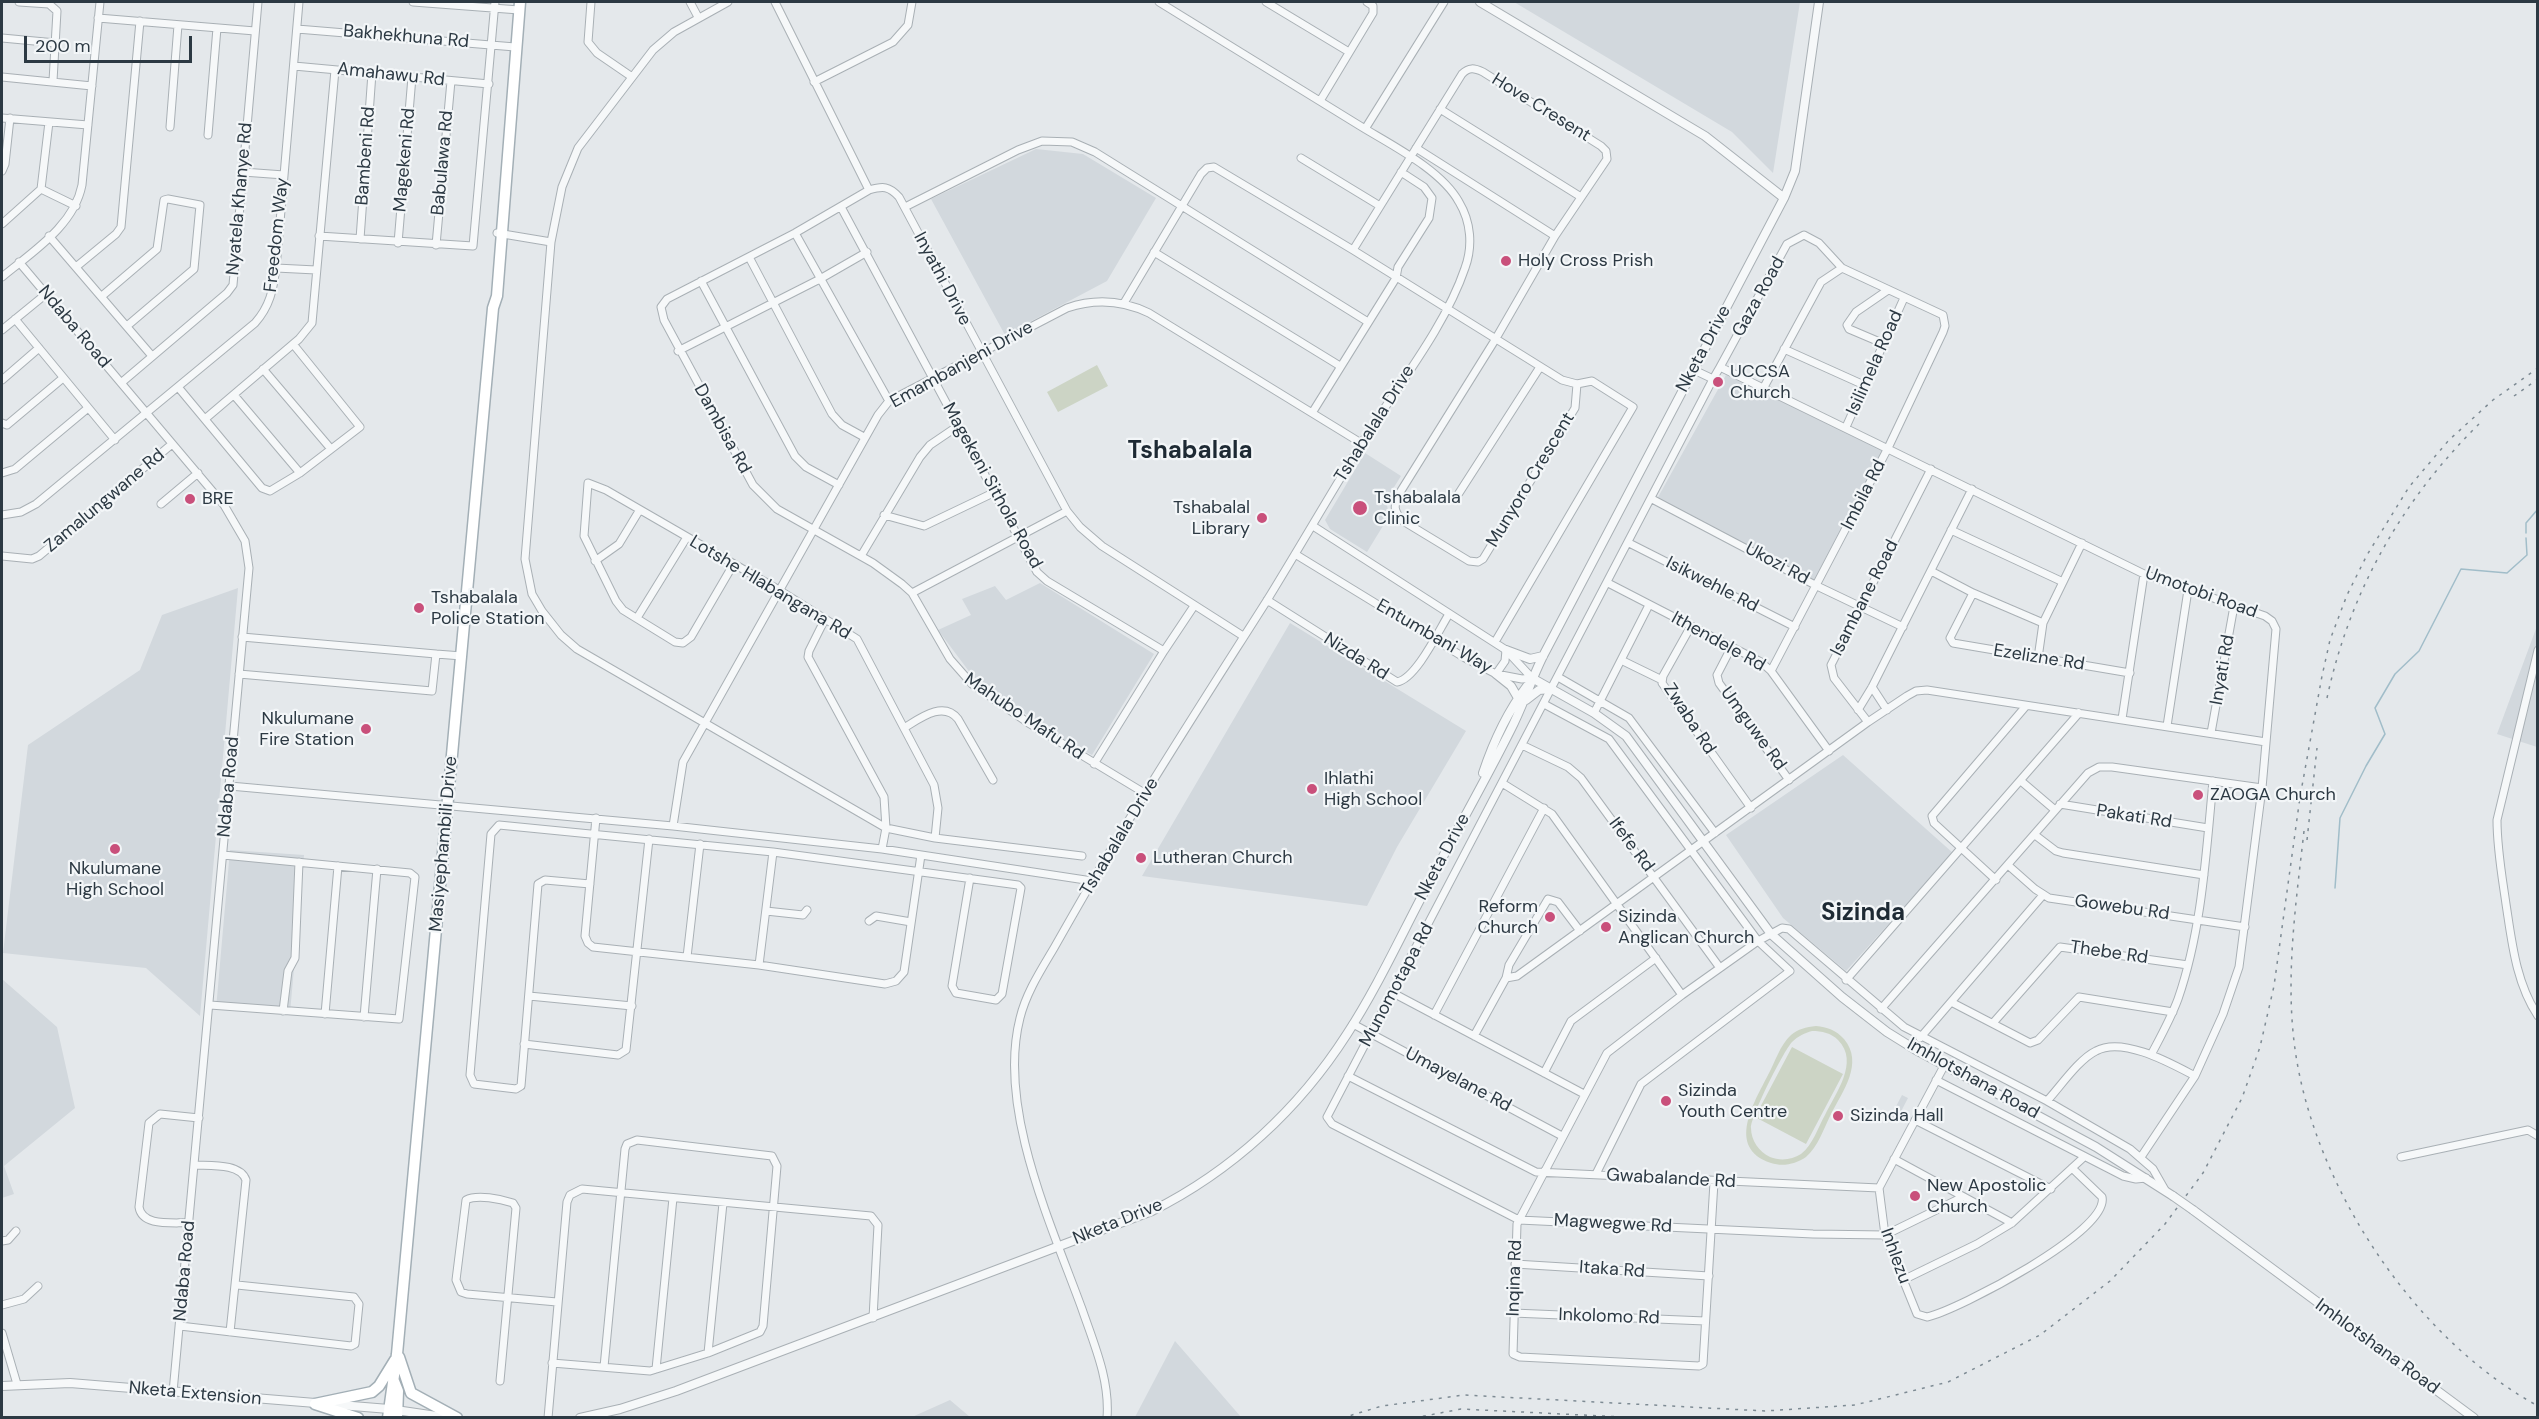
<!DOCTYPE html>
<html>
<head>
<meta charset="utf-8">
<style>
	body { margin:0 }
	#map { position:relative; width:2539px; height:1419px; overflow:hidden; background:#e4e8eb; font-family:"DM Sans",sans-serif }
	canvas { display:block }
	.frame { position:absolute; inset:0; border:3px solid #2c3943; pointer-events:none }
	.scale { position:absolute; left:24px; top:36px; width:168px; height:27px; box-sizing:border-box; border:3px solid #2c3943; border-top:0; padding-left:8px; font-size:18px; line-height:21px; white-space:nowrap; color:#2c3943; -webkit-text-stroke:4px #f3f6f8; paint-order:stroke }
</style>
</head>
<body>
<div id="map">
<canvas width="2539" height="1419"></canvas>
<div class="frame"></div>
<div class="scale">200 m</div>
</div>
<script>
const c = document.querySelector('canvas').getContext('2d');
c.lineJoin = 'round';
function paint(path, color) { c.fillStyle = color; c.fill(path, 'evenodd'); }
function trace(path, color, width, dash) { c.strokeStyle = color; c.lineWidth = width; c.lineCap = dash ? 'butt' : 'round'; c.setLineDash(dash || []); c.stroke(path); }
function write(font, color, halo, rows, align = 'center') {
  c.font = font + ' "DM Sans",sans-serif'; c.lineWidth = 4.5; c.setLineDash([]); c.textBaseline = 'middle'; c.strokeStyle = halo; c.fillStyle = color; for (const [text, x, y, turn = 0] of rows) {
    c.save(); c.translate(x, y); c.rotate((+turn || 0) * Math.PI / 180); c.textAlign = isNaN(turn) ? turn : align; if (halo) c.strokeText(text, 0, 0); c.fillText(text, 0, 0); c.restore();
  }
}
const built = new Path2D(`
	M1514 2H1800L1773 173 1732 132Z
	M1036 149 1083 154 1156 198 1107 281 1005 335 931 199Z
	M1726 375 1883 449 1814 580 1657 499Z
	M1365 453 1401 476 1386 500 1389 516 1367 552 1330 529 1325 520Z
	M1040 583 1154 654 1092 755 1056 735 974 678 938 630 971 615 962 599 995 586 1006 600Z
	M238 588 200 1016 146 968 3 953 28 745 140 670 162 615Z
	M1290 623 1466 731 1397 847 1367 906 1142 876Z
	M2537 626V747L2497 734Z
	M1843 755 1953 853 1846 971 1783 918 1726 835Z
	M230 850 304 855 290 1013 216 1009Z
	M2 979 57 1027 75 1108 4 1166 14 1194 2 1198Z
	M1902 1095 1908 1098 1895 1123 1886 1119 1889 1114H1892Z
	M1175 1341 1241 1417H1135Z
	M950 1400 970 1417H912Z`);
const green = new Path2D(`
	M1097 365 1108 386 1058 412 1047 392Z
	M1816 1026C1827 1027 1836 1030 1844 1039 1864 1063 1843 1091 1831 1114 1824 1128 1818 1147 1806 1157 1796 1164 1783 1167 1771 1163 1725 1148 1755 1101 1768 1075 1775 1062 1780 1045 1791 1035 1798 1029 1806 1027 1816 1026ZM1812 1031C1822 1031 1831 1033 1838 1040 1860 1062 1835 1094 1825 1115 1818 1127 1813 1145 1801 1154 1792 1160 1780 1161 1770 1157 1759 1152 1751 1140 1751 1128 1751 1116 1783 1052 1792 1042 1798 1036 1805 1033 1812 1031Z
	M1792 1047 1843 1074 1806 1144 1755 1117Z`);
const stream = new Path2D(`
	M2526 533V523L2538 509
	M2335 888 2340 818 2366 766 2385 734 2375 708 2395 674 2419 651 2461 569 2507 573 2527 555 2526 538`);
const minor = new Path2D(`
	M19 2 49 4 57 11 53 81
	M413 2 519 10
	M591 2 588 42 597 53 632 77
	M690 2 698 17
	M728 2 674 32 653 50 578 148 562 187 551 242 525 559 532 594 542 611 561 635 577 649 886 828 935 838 1082 856
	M775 2 869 190C883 186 889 186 899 197L1067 511 1080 527 1102 546 1243 636
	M1266 2 1349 52
	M98 18 255 31
	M297 29 515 47
	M2 38 56 43
	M294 66 489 84
	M2 77 92 86
	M814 82 893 42 908 25 912 2
	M1320 101 1373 13V6L1367 2
	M1440 109 1581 197
	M2 118 88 125
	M170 127 178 25
	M1365 129 1444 2
	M208 135 217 28
	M1416 148 1555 236
	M1301 158 1380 206
	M2 171 5 164 10 118
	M243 172 284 175
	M41 189 76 206
	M869 190 795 233 667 299 661 307 664 320 753 485 777 509 873 563 902 584 912 593 950 659 972 684 1030 724 1146 794
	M841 207 1037 572 1047 581 1164 651
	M905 207 1018 150 1042 141 1072 142 1095 152 1368 322
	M2 224 41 189 49 122
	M497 233 551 242
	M795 233 889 401
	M49 236 152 356
	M319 236 473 246 495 2
	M360 239 372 73
	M398 243 412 77
	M436 245 451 81
	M1353 250 1462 74C1469 67 1474 68 1483 72L1601 146 1606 151 1607 159 1555 236 1495 340 1399 494C1393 506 1394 512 1403 521L1469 561 1478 562 1483 559 1575 408 1577 384
	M1154 252 1340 366
	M749 257 832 414 842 425 864 437
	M19 262 224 505 245 541 249 568 173 1392
	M76 267 116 234 121 227 140 21
	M276 268 316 270
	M2 277C32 252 74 226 82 185L100 2
	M701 281 795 456 806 467 839 485
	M102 296 157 249 164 200 168 199 200 205 194 269 127 326
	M1124 303 1201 174 1207 168 1214 167 1353 250 1562 380 1577 384 1592 381 1633 407 1495 642
	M15 319 115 440
	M2 330 46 294
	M1882 343 1849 329 1847 325 1856 312 1888 290
	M1784 349 1864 385
	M678 351 820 279 867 252
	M1720 367 1787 244 1804 235 1819 243 1842 268 1943 315 1945 326 1943 332 1888 448 1771 671
	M263 369 331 449
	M1694 370 1713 379 1720 367 2144 574 2265 616 2272 621 2276 629 2262 788 2239 967 2223 1014 2195 1076 2141 1157
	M1713 379 1327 1117 1332 1124 1519 1220 1813 1234 1885 1235 1963 1197
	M2 380 39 348
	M121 383 227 293 233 285 258 2
	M178 387 262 488 270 491 300 473 360 427 293 344
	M1764 387 1821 282 1842 268
	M234 395 300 473
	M1312 413 1396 278 1398 267 1429 218 1432 198 1424 187 1401 172
	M205 419 299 339 312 323 335 70
	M2 423 7 425 63 378
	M1846 427 1904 298
	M2 473 15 469 88 408
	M1459 493 1540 367
	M1652 499 1817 586 1903 627
	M161 504 198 473
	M2 515 21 512 36 504 255 323C270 306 273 290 276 268L299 2
	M884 515 924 526 993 493
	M1313 526 1506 650 1532 678
	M1951 530 2063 582
	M1629 543 1795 627
	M1295 554 1465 658 1496 674 1522 679 1532 678
	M2 556 32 559 39 556 172 444
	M861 556 920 457 930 445 958 426
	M595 561 619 544 639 511
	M733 565 691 637 683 643 675 642 623 610 616 601 584 536 588 483 606 490 779 590 857 639 934 785 938 808 935 838
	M1931 571 1973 593 2043 623
	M1608 583 1761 662 1771 671 1829 751
	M912 593 1067 511
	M1973 593 1950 638 1953 643 2130 673
	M1267 600 1397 682C1416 679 1439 630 1449 614
	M637 618 687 537
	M825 619 809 651 808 657 884 797 886 828 882 849
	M1691 626 1663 676 1662 683 1751 808
	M1732 646 1717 675 1719 683 1789 780
	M2538 650 2497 820C2497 849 2502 876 2506 904 2512 943 2516 983 2538 1016
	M436 654 462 656
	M2038 658 2043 623 2082 543
	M1621 660 1662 680
	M239 674 432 691 436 654 242 637
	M1496 674 1505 661 1506 650
	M1558 677 1629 718 1715 833
	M1872 687 1887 710
	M1544 704 1609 739 1758 941 1790 971 1641 1084 1596 1174
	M1858 710 1872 687 1972 489
	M1594 713 1649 605
	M2122 719 2144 574
	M1868 722 1834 678 1831 665 1931 469
	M2167 726 2188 590
	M904 728C919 719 943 700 958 719L993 780
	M2211 733 2234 606
	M1522 745 1568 767 1581 778 1720 968
	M1094 764 1164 651 1194 606
	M2021 781 2055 810
	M1502 783 1552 814 1682 995
	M230 786 673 826 882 849 1092 881
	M2060 804 2208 828
	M596 818 585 936 588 943 593 947 759 965 885 984 896 981 904 972 921 855
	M673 826 683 762 878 415 889 401 1067 308C1096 298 1122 300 1149 313L1361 443
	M2035 835 2056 851 2063 853 2204 875
	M2009 866 2035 889 2049 898 2245 927
	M1996 880 1934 823 1932 816 2026 706
	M590 884 545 880 538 884 521 1086 516 1089 474 1084 470 1075 491 834 499 825 773 852 1018 885 1021 888 1002 994 996 1000 956 993 952 986 970 878
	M766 911 803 915 807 910
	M869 921 876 916 911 922
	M687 957 700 844
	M759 965 773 852
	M1506 978 1509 965 1548 899 1558 902 1580 931
	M1846 980 2079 713
	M1393 993 1584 1094
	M529 996 632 1006
	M1951 1002 2030 1043 2038 1040 2079 997 2173 1012
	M210 1005 399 1019 415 877 410 873 223 855
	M1881 1009 2088 773 2099 767H2112L2262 788
	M283 1011 288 971 295 958 299 862
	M325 1014 338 866
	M1434 1015 1544 808
	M364 1017 377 869
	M1993 1023 2060 947 2188 965
	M1353 1024 1562 1136
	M1474 1036 1506 978 1517 976 1868 722 1907 696 1916 691 1927 690 2266 742
	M1920 1038 2043 895
	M524 1044 618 1055 626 1050 649 839
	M2152 1053C2161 1036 2171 1018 2178 999 2202 930 2206 854 2213 781
	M1544 1073 1571 1021 1656 958
	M1348 1076 1536 1172 1879 1188 1944 1066
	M1936 1080 2123 1176 2136 1179 2146 1178
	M2047 1101C2060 1087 2079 1059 2096 1051 2123 1036 2172 1064 2195 1076
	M1915 1120 2051 1189
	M2401 1157 2528 1130 2538 1136
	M1894 1159 2012 1223
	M194 1165C210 1166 240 1163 246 1180L230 1332
	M1714 1182 1703 1364 1699 1366 1520 1357 1513 1354 1517 1224 1607 1053 1682 995 1758 941 1782 928 1789 929 1904 1027 2047 1101 2130 1149 2153 1169 2165 1190
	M1879 1188 1885 1235 1917 1314 1927 1317C1958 1310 2110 1231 2102 1197L2072 1168
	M190 1223C173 1222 142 1227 139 1207L149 1123 160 1114 199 1118
	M2 1241 8 1240 16 1231
	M1515 1264 1709 1276
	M1903 1280 1977 1244 2012 1223 2084 1157
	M2 1305 24 1299 38 1286
	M1513 1313 1705 1321
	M180 1326 351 1346 355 1344 359 1304 354 1297 237 1285
	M2 1333 17 1384
	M708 1353 723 1203
	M552 1363 650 1371 708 1353 760 1332 763 1326 777 1166 772 1156 637 1140 627 1144 625 1149 604 1367
	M656 1369 673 1198
	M500 1381 516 1208 513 1203C501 1199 477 1194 466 1200L456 1280 461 1292 467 1294 557 1302
	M548 1418 567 1202 570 1195 582 1189 871 1216 878 1225 873 1318
	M1107 1418C1110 1380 1094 1344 1082 1309 1051 1224 997 1108 1020 1018 1026 993 1041 970 1054 948 1071 918 1088 888 1106 858 1157 772 1212 687 1266 602 1298 550 1328 498 1360 446 1394 390 1444 330 1465 268 1473 246 1471 222 1459 202 1441 169 1389 144 1357 124 1291 83 1225 42 1159 2`);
const tertiary = new Path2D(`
	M1480 2 1705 136 1784 198
	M1506 650 1530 659 1543 656
	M1496 674 1511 686 1518 698
	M1532 678 1594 713 1626 736 1771 934 1842 997 1887 1032 1916 1050 2096 1147 2173 1196
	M1526 700 1539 690 1551 689
	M1483 773C1493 743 1508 711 1527 686
	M2193 1210 2474 1418
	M2 1386 70 1383 389 1409 450 1418
	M580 1418 620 1409 676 1391 1152 1211C1232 1171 1299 1109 1347 1034 1375 991 1397 944 1421 898 1450 842 1482 787 1510 731 1523 706 1531 680 1543 656L1784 198 1795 171 1819 2`);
const primary = new Path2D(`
	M399 1357 411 1393 457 1418
	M394 1381 398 1391 397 1418
	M315 1404 372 1392 379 1386 395 1360
	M315 1404 358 1418
	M388 1418 397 1354 493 308 497 296 520 2`);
const rail = new Path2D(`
	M2514 396 2538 379
	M2327 698C2350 591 2402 500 2479 424
	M2304 831C2296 903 2285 977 2295 1049 2314 1187 2415 1339 2538 1406
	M2307 840 2317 748
	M1342 1418 1382 1406 1464 1395 1765 1411 1855 1405 1948 1382 2040 1335 2110 1281 2165 1224 2203 1173 2242 1098 2260 1047 2274 986 2300 797 2322 676 2330 640 2347 595 2367 555 2409 487 2449 440 2493 400 2538 368
	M1414 1418 1461 1409 1643 1418`);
const tertiaryBridge = new Path2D(`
	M2173 1196 2193 1210`);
const markers = [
	[1506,261,6,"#c9507b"],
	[1718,382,6,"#c9507b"],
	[190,499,6,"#c9507b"],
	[1360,508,8,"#c9507b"],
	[1262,518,6,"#c9507b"],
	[419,608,6,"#c9507b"],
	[366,729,6,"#c9507b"],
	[1312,789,6,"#c9507b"],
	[2198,795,6,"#c9507b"],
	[115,849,6,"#c9507b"],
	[1141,858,6,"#c9507b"],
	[1550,917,6,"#c9507b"],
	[1606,927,6,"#c9507b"],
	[1666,1101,6,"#c9507b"],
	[1838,1116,6,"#c9507b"],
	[1915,1196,6,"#c9507b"]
];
const streetNames = [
	["Bakhekhuna Rd",406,37,5],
	["Amahawu Rd",391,75,6],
	["Hove Cresent",1541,108,32],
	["Bambeni Rd",366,156,-86],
	["Magekeni Rd",405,160,-85],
	["Babulawa Rd",443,163,-85],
	["Nyatela Khanye Rd",240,199,-85],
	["Freedom Way",277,235,-84],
	["Inyathi Drive",942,279,62],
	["Gaza Road",1759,297,-61],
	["Ndaba Road",74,327,50],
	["Nketa Drive",1704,349,-62],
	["Isilimela Road",1875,363,-66],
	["Emambanjeni Drive",962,365,-29],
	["Tshabalala Drive",1375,424,-58],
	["Dambisa Rd",722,429,61],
	["Munyoro Crescent",1531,480,-59],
	["Magekeni Sithola Road",992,486,61],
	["Imbila Rd",1864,495,-63],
	["Zamalungwane Rd",105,501,-40],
	["Ukozi Rd",1777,564,28],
	["Isikwehle Rd",1712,585,27],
	["Lotshe Hlabangana Rd",770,588,31],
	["Umotobi Road",2201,593,20],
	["Isambane Road",1865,598,-63],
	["Entumbani Way",1434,637,30],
	["Ithendele Rd",1718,642,29],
	["Nizda Rd",1356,657,32],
	["Ezelizne Rd",2039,658,9],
	["Inyati Rd",2223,670,-80],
	["Mahubo Mafu Rd",1024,717,34],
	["Zwaba Rd",1689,719,57],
	["Umguwe Rd",1753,729,54],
	["Ndaba Road",229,787,-85],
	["Pakati Rd",2134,817,9],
	["Tshabalala Drive",1120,837,-59],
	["Masiyephambili Drive",444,844,-85],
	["Ifefe Rd",1631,845,53],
	["Nketa Drive",1443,857,-62],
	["Gowebu Rd",2122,908,8],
	["Thebe Rd",2109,953,8],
	["Munomotapa Rd",1397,985,-62],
	["Imhlotshana Road",1973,1079,29],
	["Umayelane Rd",1458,1080,28],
	["Gwabalande Rd",1671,1179,3],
	["Nketa Drive",1118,1222,-22],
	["Magwegwe Rd",1613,1224,3],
	["Inhlezu",1895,1256,70],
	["Itaka Rd",1612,1270,4],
	["Ndaba Road",185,1271,-85],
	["Inqina Rd",1515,1278,-88],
	["Inkolomo Rd",1609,1317,2],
	["Imhlotshana Road",2377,1347,36],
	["Nketa Extension",195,1394,5]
];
const poiNames = [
	["Holy Cross Prish",1518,261],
	["UCCSA",1730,372],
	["Church",1730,393],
	["Tshabalala",1374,498],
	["Clinic",1374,519],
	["BRE",202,499],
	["Tshabalal",1250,508,"right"],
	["Library",1250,529,"right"],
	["Tshabalala",431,598],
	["Police Station",431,619],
	["Nkulumane",354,719,"right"],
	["Fire Station",354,740,"right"],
	["Ihlathi",1324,779],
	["High School",1324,800],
	["ZAOGA Church",2210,795],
	["Lutheran Church",1153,858],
	["Nkulumane",115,869,"center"],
	["High School",115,890,"center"],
	["Reform",1538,907,"right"],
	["Church",1538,928,"right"],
	["Sizinda",1618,917],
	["Anglican Church",1618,938],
	["Sizinda",1678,1091],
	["Youth Centre",1678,1112],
	["Sizinda Hall",1850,1116],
	["New Apostolic",1927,1186],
	["Church",1927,1207]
];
const districtNames = [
	["Tshabalala",1190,452],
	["Sizinda",1863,914]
];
paint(built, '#d2d8dd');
paint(green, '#ccd4c5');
trace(stream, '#a1bdc9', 1.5);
trace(minor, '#a9b0b5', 9);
trace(tertiary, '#a9b0b5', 10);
trace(primary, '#a3afb6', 13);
trace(minor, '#f6f8f9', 7);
trace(tertiary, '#f6f8f9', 8);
trace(primary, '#fff', 10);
trace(rail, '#7e8b94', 1.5, [3, 6]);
trace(tertiaryBridge, '#a9b0b5', 10, []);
trace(tertiaryBridge, '#f6f8f9', 8);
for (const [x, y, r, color] of markers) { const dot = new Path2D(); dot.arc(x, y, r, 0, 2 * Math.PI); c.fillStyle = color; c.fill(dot); trace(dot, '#f3f6f8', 2); }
write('18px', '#2c3943', '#f3f6f8', streetNames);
write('18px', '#2c3943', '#f3f6f8', poiNames, 'left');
write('bold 24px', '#1e2a34', '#f3f6f8', districtNames);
</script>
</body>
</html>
